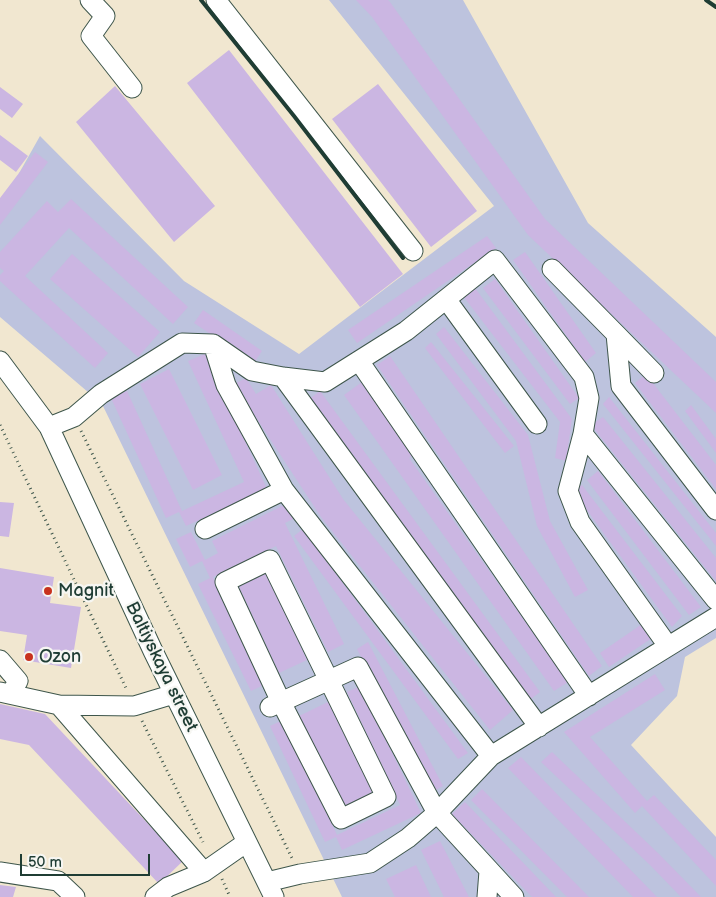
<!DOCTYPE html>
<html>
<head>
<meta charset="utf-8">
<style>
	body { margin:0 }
	#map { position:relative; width:716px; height:897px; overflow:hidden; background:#f1e7d0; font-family:"Balsamiq Sans",sans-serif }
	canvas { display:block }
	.scale { position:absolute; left:20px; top:854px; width:130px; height:22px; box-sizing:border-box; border:2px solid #1f3d34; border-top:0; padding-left:6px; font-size:15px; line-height:18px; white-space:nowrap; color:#1f3d34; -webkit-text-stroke:4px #f6f6f2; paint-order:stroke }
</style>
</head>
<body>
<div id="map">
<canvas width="716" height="897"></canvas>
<div class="scale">50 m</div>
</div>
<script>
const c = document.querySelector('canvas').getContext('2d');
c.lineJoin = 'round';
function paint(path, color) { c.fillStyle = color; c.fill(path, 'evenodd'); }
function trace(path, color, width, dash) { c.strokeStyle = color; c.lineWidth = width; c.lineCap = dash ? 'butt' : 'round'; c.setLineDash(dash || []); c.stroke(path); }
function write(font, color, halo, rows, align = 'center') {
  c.font = font + ' "Balsamiq Sans",sans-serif'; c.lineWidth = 4.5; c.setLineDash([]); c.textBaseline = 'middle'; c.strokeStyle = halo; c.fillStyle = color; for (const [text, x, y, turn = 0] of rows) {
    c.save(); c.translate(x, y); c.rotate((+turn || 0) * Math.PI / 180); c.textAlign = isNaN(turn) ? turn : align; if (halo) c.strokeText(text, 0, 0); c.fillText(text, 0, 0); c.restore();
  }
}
const industrial = new Path2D(`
	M329 0H463L588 223 716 337V638L685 657 677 696 631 745 716 837V897H342L102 404 0 317V207L40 136 184 281 299 354 494 206Z`);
const building = new Path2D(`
	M356 0H388L390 2 545 219 716 382V413L528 235 372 17Z
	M229 50 403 274 360 307 187 83Z
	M378 84 477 211 431 247 332 119Z
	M115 86 215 206 174 242 76 122Z
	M0 87 23 104 12 118 0 109Z
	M0 135 28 156 16 172 0 160Z
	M35 152 48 162 0 225V198Z
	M71 199 188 307 173 324 69 228 25 276 108 353 95 368 0 281V275L4 271 0 268V252L47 201 58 212Z
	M487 236 496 248 357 343 348 330Z
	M525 252 596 353 585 362 513 260Z
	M72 254 160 332 138 357 50 279Z
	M495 279 579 398 570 404 483 288Z
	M475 288 572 419 566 461 555 458 560 422 463 296Z
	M203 310 262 351 254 363 194 323Z
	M444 327 528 435 550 521 588 590 575 597 537 526 516 441 436 334Z
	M431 342 514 446 505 453 425 348Z
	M205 354 267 489 186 526 179 512 166 518 111 398 127 391 182 511 244 482 188 361Z
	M390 356 602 666 589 676 377 365Z
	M169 369 222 475 193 490 140 384Z
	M646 374 716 465V489L635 383Z
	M246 378 256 394 271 385 343 499 513 710 490 730 321 517 234 384Z
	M362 382 414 455 409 458 568 682 554 691 344 395Z
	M320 391 540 692 528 701 308 400Z
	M609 397 716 533V546L603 404Z
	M691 405 716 439V453L685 411Z
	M603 417 716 558V581L591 425Z
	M598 471 701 607 689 615 587 480Z
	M582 485 682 616 672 627 573 491Z
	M0 502 14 503 9 537 0 536Z
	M290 502 297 517 285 523 344 644 328 652 276 546 213 577 266 684 251 691 198 584 210 578 202 561 190 567 176 539 191 532 205 560 218 553 212 541Z
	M303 529 468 753 458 759 294 536Z
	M0 568 54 577 50 603 81 607 71 668 23 660 27 635 0 631Z
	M266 572 307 660 279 673 238 585Z
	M642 624 652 638 609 667 600 653Z
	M368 642 443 786 432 792 357 649Z
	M655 674 665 690 590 737 647 801 654 795 716 860V886L642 806 635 813 564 732Z
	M360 686 421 813 342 850 336 837 325 842 270 726 283 720 337 835 400 805 347 692Z
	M330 701 377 795 347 810 299 716Z
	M0 704 45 714 183 861 159 884 29 745 0 739Z
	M552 752 659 854 701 897H681L650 865 541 762Z
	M521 757 657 897H633L508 768Z
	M482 789 589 897H567L471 800Z
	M465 802 556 897H532L452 814Z
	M440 841 469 897H444L421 850Z
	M416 865 431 897H395L386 879Z
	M0 885 16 887 13 897H0Z`);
const path = new Path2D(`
	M0 425 126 688
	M81 431 292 858
	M142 721 203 842
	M222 879 230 897`);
const minor = new Path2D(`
	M90 0 105 16 91 36 132 88
	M216 0 413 251
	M552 269 616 334 621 386 716 510
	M446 299 537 424
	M616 334 654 373
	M0 361 49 427 153 651 274 897
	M359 361 589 696
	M283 377 539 727
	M49 427 74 417 101 394 182 343 213 344 252 371 283 377 325 382 406 331 495 260 584 377 589 398 583 434 716 600
	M583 434 568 491 580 522 668 646
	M284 490 491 756
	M205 529 284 490 226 385 213 344
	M270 560 386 797 341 819 281 702 225 582Z
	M0 660 18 681 11 694
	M0 692 59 705 134 706 174 694
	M59 705 204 872
	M270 707 358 667 437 813 514 897
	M0 872 58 881 75 897
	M267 882 300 874 370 863 408 838 437 813 491 756 716 617
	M155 897 168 887 204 872 247 842
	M487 897 489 871`);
const rail = new Path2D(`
	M201 0 294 116 403 258
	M706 0 716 7`);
const markers = [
	[48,591,5,"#c8321e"],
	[29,657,5,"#c8321e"]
];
const poiNames = [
	["Magnit",58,591],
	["Ozon",39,657]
];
const streetNames = [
	["Baltiyskaya street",161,667,64]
];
paint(industrial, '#bdc3de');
paint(building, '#cbb6e2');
trace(minor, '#3e564b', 21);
trace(path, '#3e564b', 3, [1, 4]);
trace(minor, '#fff', 19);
trace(rail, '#1f3d34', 4);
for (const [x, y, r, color] of markers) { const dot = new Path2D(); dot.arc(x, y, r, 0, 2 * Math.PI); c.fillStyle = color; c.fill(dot); trace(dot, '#f6f6f2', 2); }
write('18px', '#1f3d34', '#f6f6f2', poiNames, 'left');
write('18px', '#1f3d34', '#f6f6f2', streetNames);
</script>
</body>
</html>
